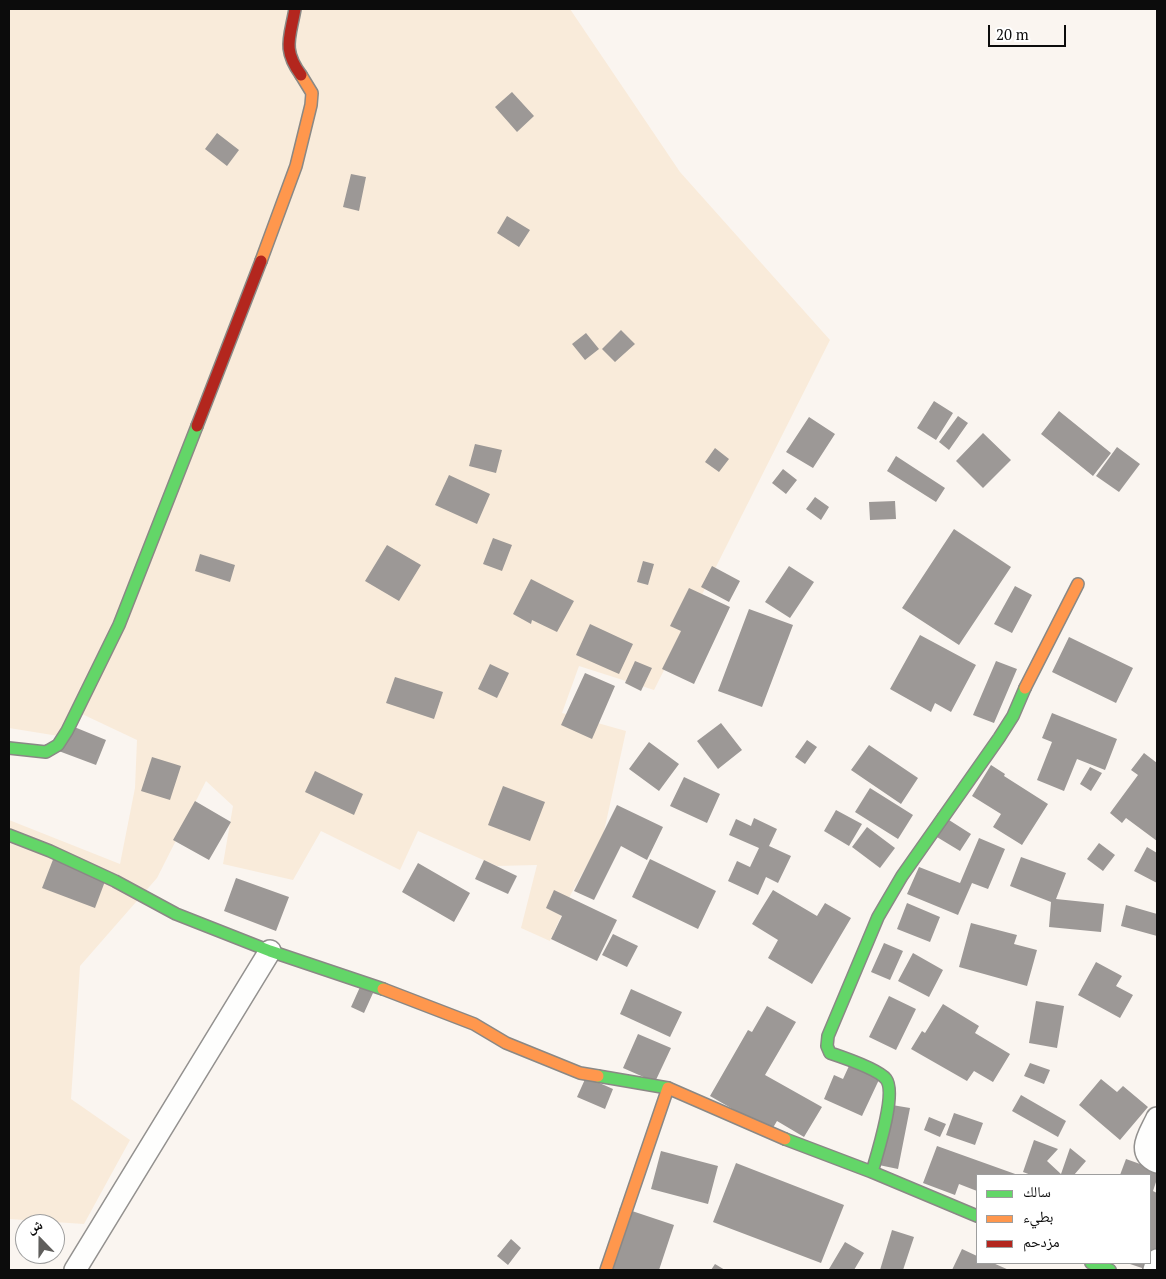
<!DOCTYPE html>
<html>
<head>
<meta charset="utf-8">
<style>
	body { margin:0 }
	#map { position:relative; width:1166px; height:1279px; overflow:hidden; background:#faf5f0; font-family:"PT Serif","Noto Naskh Arabic",serif }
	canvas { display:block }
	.frame { position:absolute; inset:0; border:10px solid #0c0c0c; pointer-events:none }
	.legend { position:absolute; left:976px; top:1174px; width:175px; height:90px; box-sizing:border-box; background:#fff; border:1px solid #9e9e9e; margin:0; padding:6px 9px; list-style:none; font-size:15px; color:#0c0c0c }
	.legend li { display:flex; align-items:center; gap:10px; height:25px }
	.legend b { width:25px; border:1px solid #9e9e9e }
	.north { position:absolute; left:15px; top:1214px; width:50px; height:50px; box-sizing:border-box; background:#fff; border:1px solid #9e9e9e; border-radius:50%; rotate:338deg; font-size:14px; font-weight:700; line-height:20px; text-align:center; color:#0c0c0c }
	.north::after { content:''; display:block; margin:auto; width:18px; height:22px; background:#5f5e5c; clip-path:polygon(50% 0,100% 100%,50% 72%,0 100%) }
	.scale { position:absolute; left:988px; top:25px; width:78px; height:22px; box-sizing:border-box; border:2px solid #0c0c0c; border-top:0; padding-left:6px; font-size:15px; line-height:18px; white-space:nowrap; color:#0c0c0c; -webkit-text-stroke:4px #fff; paint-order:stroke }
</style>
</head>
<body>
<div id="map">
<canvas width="1166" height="1279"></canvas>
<div class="frame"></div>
<ul class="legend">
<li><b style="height:6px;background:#63d668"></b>سالك</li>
<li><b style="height:6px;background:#ff974d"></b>بطيء</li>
<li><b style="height:6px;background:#b3261e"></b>مزدحم</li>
</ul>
<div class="north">ش</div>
<div class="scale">20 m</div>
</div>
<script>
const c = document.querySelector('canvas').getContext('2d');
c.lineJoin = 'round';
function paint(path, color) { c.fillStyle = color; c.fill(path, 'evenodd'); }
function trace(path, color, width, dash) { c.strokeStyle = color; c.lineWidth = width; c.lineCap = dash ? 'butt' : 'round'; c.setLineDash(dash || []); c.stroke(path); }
const farmland = new Path2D(`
	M9 9H570L680 172 830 340 654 690 579 666 562 713 626 731 603 836 571 894 550 941 521 928 537 865 497 866 418 831 400 870 321 831 293 880 223 864 233 806 206 781 157 878 80 966 71 1099 130 1140 84 1224 9 1219V820L120 864 135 788 137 740 82 714 71 738 9 728Z`);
const building = new Path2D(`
	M512 92 534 116 517 132 495 107Z
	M217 133 239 150 227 166 205 149Z
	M351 174 366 177 359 211 343 207Z
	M507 216 530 230 519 247 497 233Z
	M621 330 635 344 615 362 602 349Z
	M586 333 599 349 585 360 572 344Z
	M934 401 953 413 936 440 917 428Z
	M1059 411 1111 453 1093 476 1041 434Z
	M958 416 968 423 949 450 939 442Z
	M809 417 835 434 813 468 786 452Z
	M983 433 1011 460 983 488 956 461Z
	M475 444 502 450 496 473 469 466Z
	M1117 447 1140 464 1119 492 1096 476Z
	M715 448 729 459 719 472 705 462Z
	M896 456 945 488 936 502 887 471Z
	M783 469 797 480 786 494 772 483Z
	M449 475 490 494 477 524 435 505Z
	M815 497 829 507 821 520 806 509Z
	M895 501 896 519 870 520 869 502Z
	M954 529 1011 567 959 645 902 608Z
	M493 538 512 545 502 571 483 564Z
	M387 545 421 565 399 601 365 581Z
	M200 554 235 565 230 582 195 571Z
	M643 561 654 564 648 585 637 582Z
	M712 566 740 581 729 602 701 587Z
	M789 566 814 582 790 618 765 602Z
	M531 579 574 601 557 632 532 620 531 624 513 614Z
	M1015 586 1032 595 1012 633 994 624Z
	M689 588 730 607 694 684 662 669 681 631 670 626Z
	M749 609 793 625 762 707 718 691Z
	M590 624 633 644 619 674 576 655Z
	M920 635 976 665 951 712 935 703 931 712 890 689Z
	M1069 637 1133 668 1116 703 1052 672Z
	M635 661 652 668 641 691 625 683Z
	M996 661 1017 669 994 723 973 715Z
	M490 664 509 673 497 698 478 689Z
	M585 673 615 686 592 739 561 725Z
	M395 677 443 692 434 719 386 703Z
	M1052 713 1117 739 1105 770 1077 759 1064 791 1037 780 1052 742 1042 738Z
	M721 723 742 750 718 769 697 741Z
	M67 724 106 740 96 765 56 750Z
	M807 740 817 747 805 764 795 757Z
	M649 742 679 764 659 791 629 769Z
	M869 745 918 778 901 804 851 770Z
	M1144 753 1157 763V841L1126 818 1122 823 1110 813 1138 775 1131 770Z
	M152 757 181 766 170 800 141 791Z
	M991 765 1005 774 1004 776 1048 804 1022 845 993 827 1001 814 972 796Z
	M1090 767 1102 773 1091 791 1080 784Z
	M315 771 363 794 354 815 305 792Z
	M684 777 720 794 707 823 670 806Z
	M503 786 545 802 530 841 488 825Z
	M870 788 913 815 898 839 855 812Z
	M195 801 231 822 209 860 173 840Z
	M617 805 663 827 647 860 621 846 594 900 574 891Z
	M836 810 862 824 849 846 824 831Z
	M938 813 971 834 960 851 927 831Z
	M754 818 777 829 769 846 791 856 778 883 766 877 758 895 728 881 737 861 750 867 759 848 729 835 736 819 751 826Z
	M867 827 895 848 880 868 852 847Z
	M979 838 1005 849 988 889 972 883 958 915 907 894 919 867 960 883Z
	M1099 843 1115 855 1103 871 1087 859Z
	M1147 847 1157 853V883L1134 871Z
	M54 857 107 876 95 908 42 888Z
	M1021 857 1066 873 1056 899 1104 904 1101 932 1049 927 1051 902 1010 886Z
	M650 859 716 891 698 929 632 897Z
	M484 860 517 876 508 894 475 879Z
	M418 863 470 893 454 922 402 892Z
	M236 878 289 897 276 931 224 911Z
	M554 890 617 920 597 961 551 939 562 916 546 908Z
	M773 890 817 916 825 903 851 918 812 984 768 958 778 940 752 924Z
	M907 903 940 917 930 942 897 929Z
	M1126 905 1157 914V936L1121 926Z
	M971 923 1017 935 1014 944 1037 950 1027 986 959 967Z
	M613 934 638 946 627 967 602 955Z
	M884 943 903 951 890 980 871 972Z
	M913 953 943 970 929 997 898 981Z
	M1096 962 1122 976 1116 986 1133 995 1120 1018 1078 995Z
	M360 987 373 993 364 1013 351 1007Z
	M631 989 682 1012 670 1037 620 1014Z
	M889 996 916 1009 896 1050 869 1037Z
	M1036 1001 1064 1006 1057 1048 1029 1043Z
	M943 1004 979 1026 975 1033 1010 1054 993 1082 974 1071 967 1081 911 1049 922 1031 925 1033Z
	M767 1006 796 1022 765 1075 822 1107 804 1137 777 1121 771 1131 710 1096 748 1030 752 1032Z
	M638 1034 671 1048 655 1082 623 1068Z
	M854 1055 884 1069 862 1116 824 1099 834 1075 843 1079Z
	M1030 1063 1050 1070 1044 1084 1024 1076Z
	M586 1077 613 1089 605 1109 577 1097Z
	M1101 1079 1117 1092 1123 1086 1148 1107 1120 1140 1079 1105Z
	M1021 1095 1066 1121 1058 1137 1012 1111Z
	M886 1104 910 1108 898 1169 874 1164Z
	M954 1113 983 1123 975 1145 946 1135Z
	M929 1117 946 1124 940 1137 924 1130Z
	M1034 1140 1058 1149 1047 1161 1061 1174 1070 1148 1086 1161 1074 1175H1031L1023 1172Z
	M937 1146 1018 1175H977V1191L959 1184 955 1195 923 1183Z
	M661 1151 718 1166 708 1204 651 1189Z
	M1126 1159 1157 1170V1179L1153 1191 1157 1193V1270H1148L1127 1263H1150V1175H1120Z
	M736 1163 844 1205 821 1263 713 1222Z
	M620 1207 674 1225 659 1270H605Z
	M892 1230 914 1237 903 1270H880Z
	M511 1239 521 1248 508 1265 497 1256Z
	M845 1242 864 1253 854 1270H831L829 1269Z
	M962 1249 977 1256V1263H993L1009 1270H952Z
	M715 1264 725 1270H711Z`);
const street = new Path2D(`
	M1157 1118C1150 1134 1135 1152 1157 1162
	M75 1270 270 951
	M1154 1270 1157 1260`);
const fast = new Path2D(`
	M9 748 46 752 58 745 67 731 119 625 197 426
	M9 835 50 851 115 881 176 914 270 951 383 989
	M598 1076 668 1088
	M785 1139 872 1172 977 1216
	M872 1172C877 1154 897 1093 886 1079 878 1069 842 1057 830 1053L827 1046 828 1036 878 917 902 876 999 738 1013 716 1025 688
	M1091 1263 1110 1270`);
const slow = new Path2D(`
	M261 261 296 166 311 105 312 93 301 75
	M1025 688 1078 584
	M383 989 474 1024 506 1043 580 1073 598 1076
	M606 1270 668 1088 785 1139`);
const jam = new Path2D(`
	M295 9C290 38 282 49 301 75
	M197 426 261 261`);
paint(farmland, '#f9ebda');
paint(building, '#9c9896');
trace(street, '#93918f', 24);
trace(fast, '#8a8885', 14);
trace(slow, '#8a8885', 14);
trace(jam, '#8a8885', 14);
trace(street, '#fefefd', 21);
trace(fast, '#63d668', 11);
trace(slow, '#ff974d', 11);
trace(jam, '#b3261e', 11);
</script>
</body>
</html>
